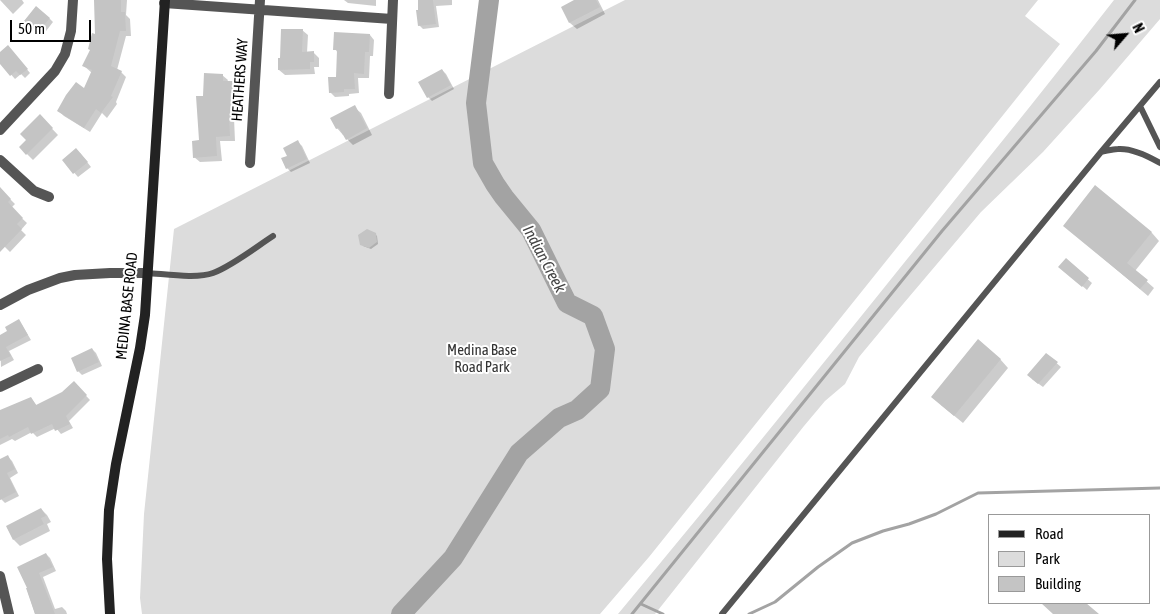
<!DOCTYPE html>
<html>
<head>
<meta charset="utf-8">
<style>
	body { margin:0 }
	#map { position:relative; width:1160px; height:614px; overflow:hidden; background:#fff; font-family:"Asap Condensed",sans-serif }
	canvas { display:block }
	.legend { position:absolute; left:988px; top:514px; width:162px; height:90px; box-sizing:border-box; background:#fff; border:1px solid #999; margin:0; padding:6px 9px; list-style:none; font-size:15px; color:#000 }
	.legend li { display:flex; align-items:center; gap:10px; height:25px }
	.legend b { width:25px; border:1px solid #999 }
	.north { position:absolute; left:1100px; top:10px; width:50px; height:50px; -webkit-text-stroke:4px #fff; paint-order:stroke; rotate:63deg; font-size:14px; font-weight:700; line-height:20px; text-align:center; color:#000 }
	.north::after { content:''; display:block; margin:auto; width:18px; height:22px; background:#000; clip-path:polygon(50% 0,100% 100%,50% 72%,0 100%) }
	.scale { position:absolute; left:10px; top:20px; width:81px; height:22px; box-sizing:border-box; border:2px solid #000; border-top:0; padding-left:6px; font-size:15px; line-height:18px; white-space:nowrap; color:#000; -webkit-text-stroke:4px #fff; paint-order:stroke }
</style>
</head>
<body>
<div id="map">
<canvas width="1160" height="614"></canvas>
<ul class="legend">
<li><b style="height:6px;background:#222"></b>Road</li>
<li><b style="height:14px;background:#dcdcdc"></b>Park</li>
<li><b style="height:14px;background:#c4c4c4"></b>Building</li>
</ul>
<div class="north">N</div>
<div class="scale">50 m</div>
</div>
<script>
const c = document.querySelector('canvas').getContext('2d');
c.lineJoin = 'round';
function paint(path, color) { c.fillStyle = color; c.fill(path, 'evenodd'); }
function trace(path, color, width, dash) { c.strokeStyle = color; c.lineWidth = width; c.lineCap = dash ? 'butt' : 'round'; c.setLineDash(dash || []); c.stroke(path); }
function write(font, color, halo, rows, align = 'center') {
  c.font = font + ' "Asap Condensed",sans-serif'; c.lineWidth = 4; c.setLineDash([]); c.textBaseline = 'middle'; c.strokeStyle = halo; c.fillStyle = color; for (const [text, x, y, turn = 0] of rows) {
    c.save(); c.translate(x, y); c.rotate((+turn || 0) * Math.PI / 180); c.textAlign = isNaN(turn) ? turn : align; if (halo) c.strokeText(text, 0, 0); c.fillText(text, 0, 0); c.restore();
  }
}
const green = new Path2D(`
	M625 0H1038L1025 16 1060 44 649 557 600 614H142L140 598 144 514 174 229Z
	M1114 0H1160V19L1100 89 1043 152 981 212 898 310 859 357 845 384 825 401 804 426 655 614H618C729 481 837 346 946 211 1002 141 1059 71 1114 0Z`);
const shadow = new Path2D(`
	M0 0H22L24 3 13 14Z
	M96 0H127L126 15 130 19 131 36H126L117 70 121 72 126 77 116 102 117 104 107 118 102 113 90 132 64 116 58 110 84 90 92 73 84 66 96 36Z
	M344 0H376V6L348 3Z
	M419 0H452V5L436 6 439 27 423 29 419 25Z
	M577 0H598L605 14 577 29 570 23 562 8Z
	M49 18 53 22 43 35 30 25Z
	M302 30 308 35 307 53 313 52 319 58V67H314L315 74 285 75 279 70Z
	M370 35 374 40 373 56H370L369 78H358L359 93 349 94V96L335 97 330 92 337 78 338 53 335 49Z
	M12 51 30 73 25 78 21 74 15 79 0 62V54Z
	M442 70 446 74 454 89 432 101 428 97Z
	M222 75 228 80 227 82H233L238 87V98H235L236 118H234L235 141H220L222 161 200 162 194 157 200 141 204 97Z
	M354 107 361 113 372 135 353 145 347 139 344 134 343 135 337 128Z
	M40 116 58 135 33 160 20 147 27 140Z
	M298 142 302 146 310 163 291 172 287 168 283 159 289 156Z
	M80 153 91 167 78 177 63 160Z
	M1095 187 1152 233 1159 241 1135 271 1154 288 1148 296 1073 233Z
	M3 192 15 204 11 208 27 223 21 230 26 235 10 252 0 242V195Z
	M375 234 377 236 378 244 371 249 363 246Z
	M1066 260 1092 283 1087 290 1064 270Z
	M19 321 22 325 31 340 9 351 14 360 1 367 0 336 9 332Z
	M92 349 96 353 102 366 82 375 78 371 72 358Z
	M1046 354 1061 367 1043 387 1032 379Z
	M1000 359 1008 368 963 423 941 405Z
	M74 383 90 400 69 421 73 428 61 434 56 428 37 437 32 432 15 441 12 439 0 445V412L31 398 37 406 63 393Z
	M8 457 12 461 18 473 10 478 19 496 5 503 1 499 0 500V461Z
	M41 509 47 515 51 522 47 524 50 531 20 546 14 540 7 527Z
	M46 554 50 558 56 571 43 577 55 609 62 607 66 611 67 614H35L27 589Z`);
const stream = new Path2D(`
	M641 604 663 614
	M632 614 942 231 1096 51 1135 0
	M749 614 775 602 818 567 852 543 883 531 909 524 936 514 978 493 1160 488`);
const river = new Path2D(`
	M401 614 453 558 519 453 559 418 577 410 600 389 605 349 593 316 567 303 531 230 504 197 495 184 483 163 476 103 489 0`);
const building = new Path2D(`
	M94 0H121V12H125L126 31H120L111 66 122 71 111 96 113 97 101 113 96 109 84 128 57 111 66 95 76 82 84 88 92 70 82 66 90 50 88 49 92 33 95 34Z
	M418 0H433L436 24 418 26 416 10H418Z
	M574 0H596L600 7 569 23 561 7Z
	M36 6 50 18 38 32 24 21Z
	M281 29H303L302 52 314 51V62H310V69L278 70V58H280Z
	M334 32 370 34 369 52H365L364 74 354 73 355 89H344V92L329 93 328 77H336L337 50H333Z
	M8 45 28 69 20 75 16 71 10 76 0 64V52Z
	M442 69 451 85 427 98 418 82Z
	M204 73 223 74V81H233V93H230L231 113 229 114 230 136 216 137 217 156 193 158 192 141 199 140 196 96H203Z
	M355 105 367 128 346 140 339 128 336 129 330 118Z
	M40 114 53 128 26 155 19 147 26 140 20 134Z
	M298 140 307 159 286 169 281 158 287 156 283 148Z
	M76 148 88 162 73 174 62 160Z
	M1095 185 1152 232 1127 263 1148 280 1140 289 1063 226Z
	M0 187 11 199 8 202 23 218 17 224 22 229 0 252Z
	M367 229 376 233 377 242 369 248 360 245 358 235Z
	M1066 258 1089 278 1082 287 1058 267Z
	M19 319 28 335 6 347 11 356 0 361V335L7 331 5 327Z
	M978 339 1001 359 954 416 931 397Z
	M92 348 99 362 77 372 71 358Z
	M1046 353 1058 362 1038 384 1027 375Z
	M74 381 87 395 66 416 70 424 55 431 52 424 31 434 28 427 9 437 8 435 0 439V410L31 397 36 405 62 392Z
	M8 455 15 469 7 473 16 492 0 500V459Z
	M41 508 46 516 41 518 44 524 13 540 6 526Z
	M46 553 53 567 39 573 55 614H35L26 588H27L17 567Z
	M1041 603H1086L1099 614H1053Z`);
const lane = new Path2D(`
	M1140 106 1160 147
	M1101 152 1160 82
	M147 273C165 274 197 279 213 273 232 266 256 247 273 236
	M722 614 1101 152C1107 151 1112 149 1118 149 1132 148 1148 156 1160 163`);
const street = new Path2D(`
	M164 3 392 19
	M389 94 393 0
	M0 130 55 71 65 54 71 31 73 0
	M0 160 34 191 49 197
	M250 163 260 0
	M0 305 28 290 60 278 75 275 110 273H147
	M0 387 38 369
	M0 576 9 614`);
const secondary = new Path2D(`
	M110 614 107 559 109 510 116 464 140 348 145 315 165 0`);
const streetNames = [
	["HEATHERS WAY",240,80,-86],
	["MEDINA BASE ROAD",127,306,-84]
];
const parkNames = [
	["Medina Base",482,350],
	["Road Park",482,367]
];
const waterNames = [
	["Indian Creek",544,259,62]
];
paint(green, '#dcdcdc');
paint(shadow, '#0003');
trace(stream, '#a3a3a3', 3);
trace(river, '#a3a3a3', 20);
paint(building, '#c4c4c4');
trace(lane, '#555', 6);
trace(street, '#555', 10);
trace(secondary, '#222', 10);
write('15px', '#000', '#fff', streetNames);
write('15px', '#333', '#fff', parkNames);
write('italic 16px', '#444', '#fff', waterNames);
</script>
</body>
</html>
